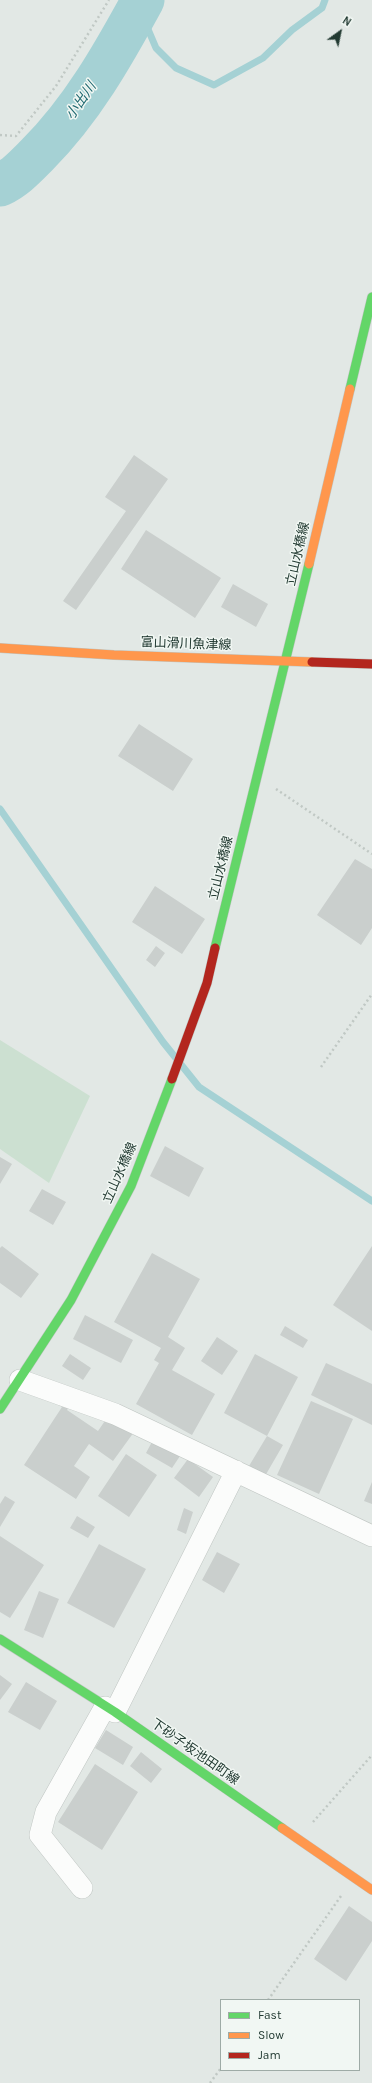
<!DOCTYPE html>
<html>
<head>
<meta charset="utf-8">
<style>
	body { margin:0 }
	#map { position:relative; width:372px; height:2083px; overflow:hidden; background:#e2e8e5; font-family:Karla,sans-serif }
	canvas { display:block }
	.legend { position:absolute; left:220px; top:1999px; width:140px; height:72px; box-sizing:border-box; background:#f1f7f3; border:1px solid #9eaba6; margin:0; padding:5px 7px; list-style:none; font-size:12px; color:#223a32 }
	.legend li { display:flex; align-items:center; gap:8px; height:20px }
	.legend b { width:20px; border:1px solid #9eaba6 }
	.north { position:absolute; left:320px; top:12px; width:40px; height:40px; -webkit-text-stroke:3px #f1f7f3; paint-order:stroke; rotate:33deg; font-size:11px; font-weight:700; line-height:16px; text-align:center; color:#223a32 }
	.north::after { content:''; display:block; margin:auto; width:14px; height:18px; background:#223a32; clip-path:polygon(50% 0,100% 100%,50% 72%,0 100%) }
</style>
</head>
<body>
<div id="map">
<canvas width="372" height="2083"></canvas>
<ul class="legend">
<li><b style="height:5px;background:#63d668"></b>Fast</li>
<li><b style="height:5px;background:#ff974d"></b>Slow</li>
<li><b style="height:5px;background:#b3261e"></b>Jam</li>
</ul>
<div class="north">N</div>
</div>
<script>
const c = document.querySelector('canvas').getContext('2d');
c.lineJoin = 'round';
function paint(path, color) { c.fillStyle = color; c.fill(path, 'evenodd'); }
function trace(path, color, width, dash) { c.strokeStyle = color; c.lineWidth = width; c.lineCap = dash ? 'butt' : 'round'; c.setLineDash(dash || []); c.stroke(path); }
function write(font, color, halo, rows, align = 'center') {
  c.font = font + ' Karla,"Noto Sans JP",sans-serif'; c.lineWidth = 3; c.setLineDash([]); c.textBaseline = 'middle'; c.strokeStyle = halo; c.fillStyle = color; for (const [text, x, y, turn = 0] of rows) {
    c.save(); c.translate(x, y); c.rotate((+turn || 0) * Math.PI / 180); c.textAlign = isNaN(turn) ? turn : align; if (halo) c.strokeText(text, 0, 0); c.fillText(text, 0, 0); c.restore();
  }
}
const green = new Path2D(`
	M0 1040 90 1096 49 1183 0 1149Z`);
const stream = new Path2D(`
	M139 8 156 48 176 68 214 85 263 58 292 30 322 8 325 0
	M0 809 163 1042 199 1087 372 1201`);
const river = new Path2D(`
	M0 185C15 178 25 167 37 155 82 110 113 55 143 0`);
const building = new Path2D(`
	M134 455 168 479 76 610 63 601 126 511 105 497Z
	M146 530 221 578 195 618 121 569Z
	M233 584 268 604 256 627 221 607Z
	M139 724 193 759 173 791 118 756Z
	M355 859 372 869V928L361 945 317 915Z
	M155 886 205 919 182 954 132 922Z
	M156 946 165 953 155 967 146 960Z
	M165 1146 204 1168 189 1197 150 1176Z
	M0 1157 12 1164 0 1184Z
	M42 1189 66 1202 53 1225 29 1211Z
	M2 1246 39 1274 21 1298 0 1283V1248Z
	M372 1246V1331L333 1305Z
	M152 1253 200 1279 168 1337 185 1348 172 1370 215 1394 192 1435 136 1404 159 1363 154 1360 161 1348 114 1322Z
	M85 1315 133 1340 121 1363 73 1339Z
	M285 1326 308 1340 303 1348 280 1335Z
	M217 1337 238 1351 222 1375 201 1361Z
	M70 1354 91 1368 83 1380 62 1366Z
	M255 1354 298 1377 267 1436 224 1413Z
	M326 1363 372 1384V1425L311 1395Z
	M39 1394 74 1398 67 1410 98 1431 109 1415 134 1432 113 1461 89 1444 74 1466 90 1477 76 1499 24 1465 62 1407Z
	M311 1401 353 1419 319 1494 277 1475Z
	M267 1436 283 1445 265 1476 249 1466Z
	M153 1440 180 1456 172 1468 146 1453Z
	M126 1454 157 1475 129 1517 98 1496Z
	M188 1459 213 1477 199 1497 174 1478Z
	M372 1482V1504L364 1501Z
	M5 1496 15 1502 0 1527V1504Z
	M184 1508 193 1512 186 1534 177 1530Z
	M77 1516 95 1527 88 1538 70 1528Z
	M0 1536 44 1565 10 1618 0 1612Z
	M99 1544 146 1569 114 1628 67 1603Z
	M217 1552 240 1564 224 1593 202 1580Z
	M39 1591 59 1599 43 1638 24 1630Z
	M0 1675 12 1684 0 1700Z
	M26 1682 57 1701 40 1730 8 1712Z
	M106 1730 133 1747 123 1765 95 1748Z
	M141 1752 162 1769 151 1783 130 1766Z
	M95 1764 138 1792 102 1850 58 1822Z
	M349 1906 372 1922V1941L346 1981 314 1959Z`);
const path = new Path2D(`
	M0 135 16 136 56 86 109 0
	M276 789 372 854
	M321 1067 372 994
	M313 1822 372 1755
	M268 2000 341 1896
	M210 2083 221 2068`);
const street = new Path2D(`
	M20 1380 115 1414 372 1536
	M115 1712 236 1471
	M82 1888 40 1835 46 1812 105 1707`);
const fast = new Path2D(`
	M350 389 372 297
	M215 948 309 564
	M0 1409 71 1300 131 1186 172 1079
	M0 1639 115 1712 282 1828`);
const slow = new Path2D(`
	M309 564 350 389
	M0 648 114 655 312 662
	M282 1828 372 1890`);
const jam = new Path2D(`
	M312 662 372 664
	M172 1079 207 983 215 948`);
const streetNames = [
	["立山水橋線",298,554,-77],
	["富山滑川魚津線",186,644,2],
	["立山水橋線",221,868,-76],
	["立山水橋線",120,1173,-66],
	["下砂子坂池田町線",195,1752,35]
];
const waterNames = [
	["小出川",81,101,-55]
];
paint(green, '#cce0d1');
trace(stream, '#a5d1d4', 7);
trace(river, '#a5d1d4', 43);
paint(building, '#cacfcd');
trace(street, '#bfc5c2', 22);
trace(fast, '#bfc5c2', 10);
trace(slow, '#bfc5c2', 10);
trace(jam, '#bfc5c2', 10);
trace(path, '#c0c8c4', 2.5, [2, 3]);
trace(street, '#fbfcfb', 21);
trace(fast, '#63d668', 9);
trace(slow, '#ff974d', 9);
trace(jam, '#b3261e', 9);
write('13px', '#223a32', '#f1f7f3', streetNames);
write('italic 14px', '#206a72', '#f1f7f3', waterNames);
</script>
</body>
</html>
